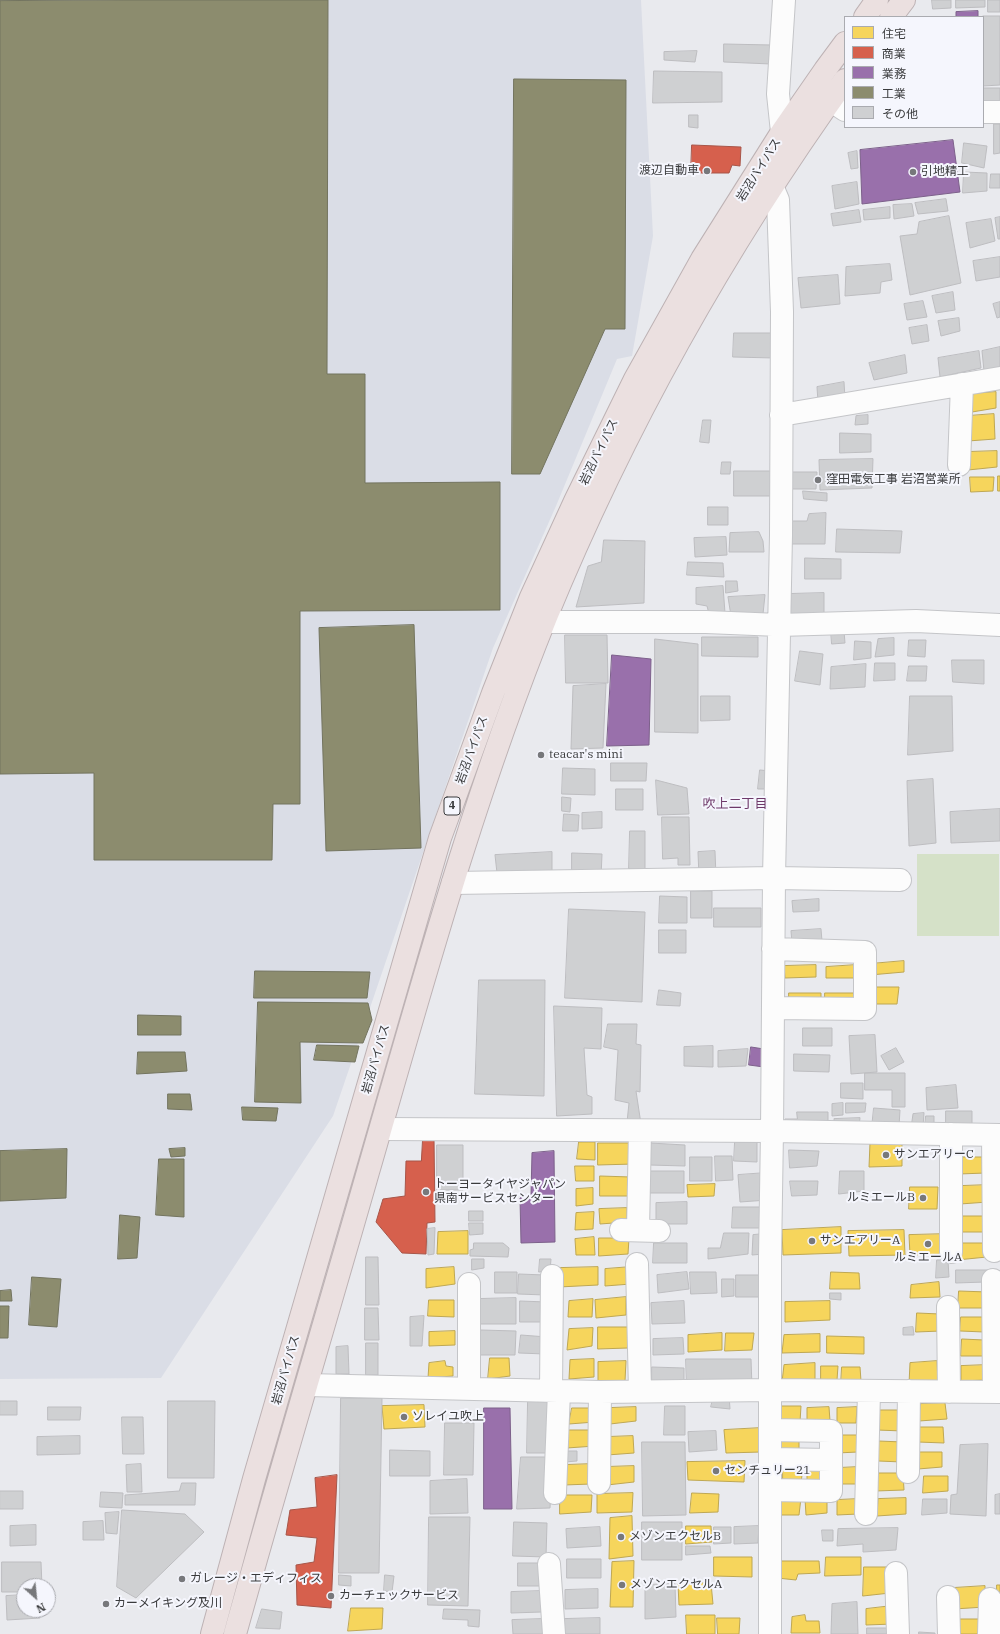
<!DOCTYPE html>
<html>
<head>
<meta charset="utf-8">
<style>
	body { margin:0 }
	#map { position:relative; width:1000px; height:1634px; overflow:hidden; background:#e9eaee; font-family:"IBM Plex Serif","Noto Sans JP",serif }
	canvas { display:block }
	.legend { position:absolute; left:844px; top:16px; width:140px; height:112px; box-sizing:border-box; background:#f5f6fd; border:1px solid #aaabb0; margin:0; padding:5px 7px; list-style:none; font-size:12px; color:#3a3b3d }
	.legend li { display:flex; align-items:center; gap:8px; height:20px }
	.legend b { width:20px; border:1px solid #aaabb0 }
	.north { position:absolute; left:16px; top:1578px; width:40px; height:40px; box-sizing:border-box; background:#f5f6fd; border:1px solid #aaabb0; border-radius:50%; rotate:153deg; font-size:11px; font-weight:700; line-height:16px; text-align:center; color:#3a3b3d }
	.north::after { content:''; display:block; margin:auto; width:14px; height:18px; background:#77787b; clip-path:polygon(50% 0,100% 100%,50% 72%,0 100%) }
</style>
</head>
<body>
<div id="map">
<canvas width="1000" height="1634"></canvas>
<ul class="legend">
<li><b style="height:11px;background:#f6d55c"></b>住宅</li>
<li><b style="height:11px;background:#d6604d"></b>商業</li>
<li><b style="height:11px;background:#9970ab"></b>業務</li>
<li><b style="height:11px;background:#8c8c6e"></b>工業</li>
<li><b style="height:11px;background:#cfd0d2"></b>その他</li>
</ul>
<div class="north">N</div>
</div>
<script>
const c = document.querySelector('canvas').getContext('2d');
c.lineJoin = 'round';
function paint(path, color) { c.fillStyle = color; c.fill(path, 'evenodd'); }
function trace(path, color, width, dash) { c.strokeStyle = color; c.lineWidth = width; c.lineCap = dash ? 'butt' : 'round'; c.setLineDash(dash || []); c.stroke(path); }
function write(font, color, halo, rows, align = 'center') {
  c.font = font + ' "IBM Plex Serif","Noto Sans JP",serif'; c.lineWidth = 4; c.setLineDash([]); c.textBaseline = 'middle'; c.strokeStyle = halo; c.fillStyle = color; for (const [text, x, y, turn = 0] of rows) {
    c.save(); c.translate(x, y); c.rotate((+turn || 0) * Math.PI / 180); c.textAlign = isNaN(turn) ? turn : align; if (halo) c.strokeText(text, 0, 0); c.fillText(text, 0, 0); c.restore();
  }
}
const built = new Path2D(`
	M0 0H641L653 236 632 356 617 359 556 506 493 648 333 1116 161 1378 0 1379Z`);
const green = new Path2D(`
	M917 854H999V936H917Z`);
const homes = new Path2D(`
	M996 392V408L972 412 970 394Z
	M994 414 995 439 968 441V416Z
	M997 451V467L968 470 967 452Z
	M998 476H1000V491H998Z
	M970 477H994L993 491 971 492Z
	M904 961V972L870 975V964Z
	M816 965V977L785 978 784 966Z
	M856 965 855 978H826V967Z
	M871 987H899L897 1004H871Z
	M789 993H821V1004L789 1003Z
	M825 993H854L855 1004H825Z
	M579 1142H595V1160L577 1159Z
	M902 1142V1166L869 1167 870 1143Z
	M598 1143H634V1164L598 1165Z
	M958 1157H986V1173L959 1174Z
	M575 1166H594V1181H576Z
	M600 1176 631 1177 630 1196H600Z
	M715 1184 714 1196 688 1197 687 1185Z
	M988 1185V1202L960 1204 961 1186Z
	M910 1187H938L937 1209H909Z
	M593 1188V1204L576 1206V1189Z
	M627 1208V1222L600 1224 599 1209Z
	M594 1212 593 1229 575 1230 576 1213Z
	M958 1216H990L987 1232H958Z
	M841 1227V1253L783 1255 782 1230Z
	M904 1230 905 1255 849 1256 848 1231Z
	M468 1231V1254H437L438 1232Z
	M947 1234V1254L910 1255 909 1235Z
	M594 1237 595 1255H576L575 1239Z
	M599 1238H629L628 1254 599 1256Z
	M956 1243H986L987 1257 957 1260Z
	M454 1267 455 1284 426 1288V1269Z
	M598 1267V1285L559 1287 560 1268Z
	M631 1267V1284L605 1286V1269Z
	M831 1272 859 1273 860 1289H830Z
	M939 1282 940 1297 910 1298 911 1285Z
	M959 1291 988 1292 987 1308H958Z
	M626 1297V1315L596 1318 595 1300Z
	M593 1299 592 1317H568L569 1301Z
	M429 1300H454V1317L428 1316Z
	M830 1301V1320L785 1322V1302Z
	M917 1313 940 1314 941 1331 916 1332Z
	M961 1317H985L984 1332 960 1331Z
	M598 1327H629L628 1348 598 1349Z
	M593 1328 592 1346 567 1350 569 1329Z
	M455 1331V1345L429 1346V1332Z
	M722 1333V1350L688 1352V1335Z
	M726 1333H754L752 1350 725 1351Z
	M820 1334V1352L782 1353 784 1335Z
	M827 1336 864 1337V1354L827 1353Z
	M962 1339 984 1340V1356H961Z
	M490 1358H509L510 1376 488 1379Z
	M594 1359V1377L569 1379 570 1360Z
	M445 1361 446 1366 453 1367V1376L428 1378 429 1363Z
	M626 1361 625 1381 598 1382V1362Z
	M937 1361 938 1382 909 1384 910 1363Z
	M815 1363V1382H782L784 1365Z
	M986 1365 985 1380 961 1381V1366Z
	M821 1366H838L837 1380 821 1382Z
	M842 1367H860L861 1381 841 1384Z
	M945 1403 947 1419 919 1421 920 1404Z
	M424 1405 425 1427 384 1429 382 1406Z
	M777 1406H801L800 1422 777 1423Z
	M636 1407V1421L610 1424V1408Z
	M829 1407 830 1421 807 1423V1408Z
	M857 1407 856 1423H837V1408Z
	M572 1408H595V1422L569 1424Z
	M879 1410H903V1431L877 1430Z
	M919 1427H943L944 1443 918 1442Z
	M761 1428V1452L726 1453 724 1430Z
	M567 1430H595V1446L567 1448Z
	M839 1435H859L858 1452 837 1453Z
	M633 1436 634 1453 607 1455V1437Z
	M780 1437 799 1438V1452L779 1454Z
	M878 1441 903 1442 902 1462 878 1461Z
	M918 1452H942V1467L918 1469Z
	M745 1461 744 1482 688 1480 687 1462Z
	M592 1464 591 1484 564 1485 565 1465Z
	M634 1466V1482L607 1485 605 1467Z
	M783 1467H803L801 1483 783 1484Z
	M827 1467V1481L807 1483V1468Z
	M858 1467V1484H838V1468Z
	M876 1473H903L904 1490 876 1491Z
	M924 1476H948V1491L923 1493Z
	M633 1493 632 1512 597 1513V1494Z
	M692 1493 719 1494 718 1512 690 1513Z
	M560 1495H592L591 1512 560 1514Z
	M801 1498 799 1515H779L781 1499Z
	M827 1498V1513L806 1515 805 1499Z
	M906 1498V1514L877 1516 878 1499Z
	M858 1499V1514L837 1515V1500Z
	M632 1516 633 1556 609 1559 610 1518Z
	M686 1526H711L712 1542 686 1544Z
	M714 1557H752V1577L714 1576Z
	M826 1557H861V1575L825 1576Z
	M634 1561 633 1607H610L612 1562Z
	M778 1561H819L820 1573 798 1574 796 1580 777 1578Z
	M864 1567H891L890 1593 863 1596Z
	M711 1583 713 1604 679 1605 678 1584Z
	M997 1585H1000V1601H997Z
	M985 1586V1607L954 1609 953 1588Z
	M892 1606 893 1624 866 1625V1609Z
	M351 1608H383L382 1629 348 1631Z
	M686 1615H715V1634H687Z
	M805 1615 806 1621H819L820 1633H791L792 1617Z
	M717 1618H740L739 1634H718Z
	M956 1619H984L985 1634H956Z`);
const shops = new Path2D(`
	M692 145 741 147 740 166 732 165 729 173H691Z
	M423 1139H434L435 1222 427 1223 426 1254 402 1253 376 1222 383 1199 405 1196 406 1161H421Z
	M337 1475 331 1608 297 1605 296 1565 314 1562 317 1538 286 1535 290 1510 317 1507 315 1478Z`);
const offices = new Path2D(`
	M978 11V17H956V12Z
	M953 140 960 192 862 204 860 150Z
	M612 655 651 659 649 745 607 746Z
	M751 1047 764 1049V1067L749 1065Z
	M554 1151 555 1242 521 1243 520 1198 531 1195 532 1153Z
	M484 1408H510L512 1509H484Z`);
const industry = new Path2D(`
	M124 0H328L327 374H365V483L500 482V610L300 611V804H273L272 860H94V773L0 774V1Z
	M514 79 626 80 625 329H605L540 474H512Z
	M414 625 421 848 326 851 319 628Z
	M255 971 370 972 367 998H254Z
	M258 1002 368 1003 372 1020 363 1043 300 1042 301 1103 255 1102Z
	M138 1015 181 1016V1035H138Z
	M317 1045 359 1046 355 1062 314 1060Z
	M138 1052H185L187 1071 137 1074Z
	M168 1094H190L192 1110 168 1109Z
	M242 1107 278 1108 276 1121 243 1120Z
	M185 1148V1156L171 1157 169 1149Z
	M67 1149 66 1198 0 1201V1151Z
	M159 1159H184V1217L156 1215Z
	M120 1215 140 1217 137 1258 118 1259Z
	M32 1277 61 1279 57 1327 29 1325Z
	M11 1290 12 1301H0V1291Z
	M0 1306H9L8 1338H0Z`);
const building = new Path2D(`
	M932 0H951V8L933 9Z
	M956 0H985V7L956 8Z
	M988 0H1000V12H988Z
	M983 16H1000V85L983 86Z
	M724 44 772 45 771 64 724 62Z
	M697 51 695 62 664 60V52Z
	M654 71 722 72V102L653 103Z
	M983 88H1000V104L983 103Z
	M689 115H698V128L689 127Z
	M994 124H1000V153L994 154Z
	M964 143 987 146 984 168 962 163Z
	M857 151 858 168 851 169 848 153Z
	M964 172 987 173V191L963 193Z
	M991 174H1000V188H990Z
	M857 182 859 204 835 209 832 186Z
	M946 199 948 211 918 214 915 203Z
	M912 204 914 216 894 219 893 205Z
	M890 207V218L864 220 863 210Z
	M859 210 861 222 833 226 831 214Z
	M949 216 961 283 910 295 900 236 917 234 919 222Z
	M1000 217V239H998L995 218Z
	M991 219 995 241 970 248 966 223Z
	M1000 257V277L976 281 973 261Z
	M890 264 892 280 881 282 880 293 845 296 846 267Z
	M838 275 840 304 801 308 798 278Z
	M953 292 955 310 936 313 932 296Z
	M923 301 927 317 907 320 904 304Z
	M1000 302V317L997 318 993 304Z
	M959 318 960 331 941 336 938 321Z
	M927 325 929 341 912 344 909 328Z
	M734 333H773L774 358 733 357Z
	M1000 347V367L984 371 982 351Z
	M979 351 981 368 940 377 938 358Z
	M905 355 907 373 874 380 869 363Z
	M844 382 845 398 818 402 817 387Z
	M868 415V424L855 425 856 416Z
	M703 420H711L709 443 700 442Z
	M840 433 871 434V452L840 453Z
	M873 459 872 488 820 490 819 460Z
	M722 462H731L730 474H721Z
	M734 471H773V496H734Z
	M790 472H817L816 489H789Z
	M803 491 827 493V501L804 499Z
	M708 507H728V525H708Z
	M826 513 825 544H789L790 521H807L809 514Z
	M837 529 902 531 900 553 836 552Z
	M759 532 763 541 764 552H729L730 533Z
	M726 537 727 555 695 557 694 538Z
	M604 540 645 541 644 603 576 607 588 566 601 562Z
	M805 558 841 559V579H805Z
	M688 562 723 563 724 577 687 575Z
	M726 581H737L738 591 726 593Z
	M723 586 725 613 709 614 707 606 696 604V588Z
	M824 593V615H787L788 594Z
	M765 595 763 614 731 616 728 597Z
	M831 631H844L845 643 832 644Z
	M565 635H607L608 683H566Z
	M702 637H758V657L702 656Z
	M894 638V655L875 657 878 639Z
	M655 639 698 644V733L655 732Z
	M909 640H926L925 657 908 656Z
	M855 641 871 642V658L854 660Z
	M800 651 823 654 820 685 795 681Z
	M952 660H984V684L953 682Z
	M875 663H895V680L874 681Z
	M866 664 865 687 830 689 831 667Z
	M909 666H927L926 681H907Z
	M606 684 603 748 571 749 573 686Z
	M701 696H730V720L701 721Z
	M910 696H952L953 751 908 755Z
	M611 763H647L646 781H611Z
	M563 768 595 769V795L562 794Z
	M760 770 770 771 768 789H758Z
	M933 779 936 843 909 846 907 781Z
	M656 780 687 788 689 814 658 815Z
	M616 789H643V810H616Z
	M562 797 571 798 570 812 562 811Z
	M1000 809V841L951 843 950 812Z
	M602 812V828L582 829V813Z
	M564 814 579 815 578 831H563Z
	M662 817H689L690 865H678V858L663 859Z
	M630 831H645V869H629Z
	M715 851 716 876 699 877 698 852Z
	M552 852V872L497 873 495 855Z
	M572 853 602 854 601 878 572 877Z
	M691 891H712V918H691Z
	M660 896 687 897V923H659Z
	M819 899V911L793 912 792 901Z
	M714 908H761V927H714Z
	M569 909 645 912 642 1002 565 998Z
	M821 929 822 941 792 943 791 931Z
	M659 930H686V953H659Z
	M479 980H545L544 1096 475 1094Z
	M659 990 681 993 680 1006 657 1005Z
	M554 1006 602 1008 601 1049 584 1048 587 1095 592 1097V1114L557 1116Z
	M608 1024H637L636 1044 641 1045 640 1092 636 1091 641 1124 627 1122 629 1103 615 1100 618 1050 604 1047Z
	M803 1028H832V1046H803Z
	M875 1035 877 1072 851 1074 849 1036Z
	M713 1046V1067L684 1066V1047Z
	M896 1048 904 1062 889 1070 881 1056Z
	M748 1049 746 1066 718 1067V1051Z
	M794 1054 830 1055 829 1072 794 1071Z
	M865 1073H905V1107H892V1090H865Z
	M841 1083H863V1099L841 1098Z
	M956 1085 958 1108 927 1110 926 1088Z
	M843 1103V1115L832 1116V1104Z
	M846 1103H866L865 1112 846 1113Z
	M874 1108 900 1110 899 1127H872Z
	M946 1111H972V1129L946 1130Z
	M797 1112H828V1130L785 1131V1119H797Z
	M924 1113 923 1127 911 1128 913 1114Z
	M926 1116H934V1127L925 1128Z
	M860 1118 859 1127 835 1128 834 1119Z
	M735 1142H757V1162L734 1161Z
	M650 1143 685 1145V1166L649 1165Z
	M437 1145H463V1190H437Z
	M789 1150 819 1151 817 1166 790 1168Z
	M715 1156H732L733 1180 716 1181Z
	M690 1157H712V1181H690Z
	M649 1171H684V1193H649Z
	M840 1171H864V1191L839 1194Z
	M766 1173 768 1200 740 1202 738 1175Z
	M790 1181H818L817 1195 792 1196Z
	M687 1202V1224H656V1203Z
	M733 1207H764V1228H732Z
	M469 1211H483V1221H469Z
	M469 1223H483V1234L470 1235Z
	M435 1228 434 1254 428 1255 427 1229Z
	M724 1233H749L748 1254 708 1259V1248H720Z
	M765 1234 764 1254 752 1255 753 1235Z
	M474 1243H503L509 1248 508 1257 470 1256V1250L473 1249Z
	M654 1243H687V1263H653Z
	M366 1257H378L379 1305H366Z
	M472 1259H484V1268L472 1270Z
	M540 1259H551L550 1271 539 1272Z
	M937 1260H948L949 1277 936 1278Z
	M956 1270H988L986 1282 956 1283Z
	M495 1272H517V1293H495Z
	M687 1272 689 1289 658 1293 657 1275Z
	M690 1272H716L717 1293 691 1294Z
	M519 1274 545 1275V1295L518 1294Z
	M736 1275H764V1297H736Z
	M722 1279H734V1296L722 1297Z
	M830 1293H841V1300L830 1299Z
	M516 1298V1324H478V1299Z
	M520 1301 547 1302 546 1322H520Z
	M684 1301 685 1323 652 1324 651 1303Z
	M365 1308H378L379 1340H365Z
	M424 1316 422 1346H410V1317Z
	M913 1327 914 1335H903V1328Z
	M481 1330 516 1331 515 1355H480Z
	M521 1335 547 1337 545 1354 519 1353Z
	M683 1338 684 1354 653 1355V1339Z
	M366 1343H378V1375H366Z
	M348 1346 349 1374H336V1347Z
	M686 1359H751L752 1387 687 1388Z
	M652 1367 684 1368V1385H652Z
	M714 1395H729L730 1409 711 1407Z
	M341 1398H382L379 1573H339Z
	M0 1401H17V1415H0Z
	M168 1401H215L214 1478H168Z
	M528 1401H554L553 1453H527Z
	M665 1406H685V1435H664Z
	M48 1407H81L80 1420H48Z
	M122 1417H143L144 1454H123Z
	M445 1423H474L473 1475H444Z
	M716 1431 717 1450 689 1452 688 1432Z
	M80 1436V1454L37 1455V1437Z
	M642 1442H685L686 1515 643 1516Z
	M988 1444 986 1516 950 1514 951 1495 957 1494 960 1445Z
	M390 1450 430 1451V1476H390Z
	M567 1451H577V1461L565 1462Z
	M521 1457H553L550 1508 517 1509Z
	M141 1464 142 1492H127L126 1465Z
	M467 1479 468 1513 430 1514V1481Z
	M182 1483H196L195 1505H125V1495L179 1491Z
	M0 1491H23V1509H0Z
	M101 1492 123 1493 122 1508 100 1507Z
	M1000 1494V1514H995V1495Z
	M923 1499H947V1513L922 1515Z
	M122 1510 185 1514 204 1532 136 1598 117 1587Z
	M119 1512 117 1534 106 1533 105 1513Z
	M429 1517H470L468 1606 428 1605Z
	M103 1521 104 1540H83V1522Z
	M514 1522 547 1523 546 1557 513 1556Z
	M642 1522H682V1560H642Z
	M36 1525V1545L10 1546V1526Z
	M759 1526 758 1543 734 1544V1527Z
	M600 1527 601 1546 567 1548 566 1529Z
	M714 1527H731V1543L714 1544Z
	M898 1528 896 1550 863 1552V1544L837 1546 838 1529Z
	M822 1530H833V1541H823Z
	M686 1546H710L711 1553 686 1555Z
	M567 1559H601V1578H567Z
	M2 1562H41L42 1586H24V1592H2Z
	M518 1563H545V1586H518Z
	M339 1575 351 1576V1586L339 1585Z
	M385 1575 394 1576 392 1592 384 1591Z
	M675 1584 676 1617 645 1619V1585Z
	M598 1589V1608L565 1609V1590Z
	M541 1591 542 1612 511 1613V1592Z
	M24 1595V1610H40V1618L7 1620 6 1596Z
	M857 1602 858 1634H831L832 1604Z
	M262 1609 282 1612 280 1629 256 1628Z
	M444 1609 480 1610 479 1627 468 1626V1620L443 1619Z
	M600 1618V1634H564V1619Z
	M542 1619 543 1634H513L512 1620Z
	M867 1628H893V1634H867Z
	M919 1632 935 1633V1634H919Z`);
const minor = new Path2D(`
	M830 100 845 110
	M983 112H1000
	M782 132 778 94 784 0
	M781 415 1000 378
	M959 465 962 384
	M545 622H706L779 625 916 621 1000 625
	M453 883 774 878 900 880
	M773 1008 865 1009V952L773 949
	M381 1129 772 1131 1000 1135
	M951 1134V1252
	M993 1135 994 1251
	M621 1230 659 1231
	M638 1230 640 1131
	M637 1264 640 1391
	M993 1280 994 1392
	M948 1307 949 1392
	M307 1385 600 1392 771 1390 1000 1392
	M469 1389V1284
	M551 1391 552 1276
	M770 1459 831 1460
	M908 1472 909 1391
	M599 1483 600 1392
	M770 1490 831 1491V1431L770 1430
	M555 1493 559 1391
	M866 1514 869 1391
	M549 1564 554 1634
	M896 1573 898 1634
	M948 1597 949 1634
	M770 1634V1258L772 1131 774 878 781 535 782 312 778 200 772 186
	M989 1634 990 1599`);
const highway = new Path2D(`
	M865 17 877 0
	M891 17 904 0
	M212 1634 254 1479 440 838 493 693 531 597 576 499 635 379 702 259 782 132 825 70 845 43
	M235 1634C278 1479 324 1326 368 1172 422 985 473 797 546 617 624 427 725 247 845 80`);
const markers = [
	[707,171,4,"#77787b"],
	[913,172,4,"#77787b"],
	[818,480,4,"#77787b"],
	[541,755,4,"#77787b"],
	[886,1155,4,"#77787b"],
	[426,1192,4,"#77787b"],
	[923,1198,4,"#77787b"],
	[812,1241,4,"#77787b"],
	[928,1244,4,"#77787b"],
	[404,1417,4,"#77787b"],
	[716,1471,4,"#77787b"],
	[621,1537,4,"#77787b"],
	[182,1579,4,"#77787b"],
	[622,1585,4,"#77787b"],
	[331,1596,4,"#77787b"],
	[106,1604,4,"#77787b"]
];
const shields = [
	[452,806,16]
];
const shieldNames = [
	["4",452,806]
];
const streetNames = [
	["岩沼バイパス",759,170,-58],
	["岩沼バイパス",599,452,-64],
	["岩沼バイパス",472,750,-70],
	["岩沼バイパス",376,1059,-74],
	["岩沼バイパス",286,1370,-74]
];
const poiNames = [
	["渡辺自動車",699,171,"right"],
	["引地精工",921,172],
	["窪田電気工事 岩沼営業所",826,480],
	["teacar's mini",549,755],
	["サンエアリーC",894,1155],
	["トーヨータイヤジャパン",434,1185],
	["県南サービスセンター",434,1199],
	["ルミエールB",915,1198,"right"],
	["サンエアリーA",820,1241],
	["ルミエールA",928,1258,"center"],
	["ソレイユ吹上",412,1417],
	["センチュリー21",724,1471],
	["メゾンエクセルB",629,1537],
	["ガレージ・エディフィス",190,1579],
	["メゾンエクセルA",630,1585],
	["カーチェックサービス",339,1596],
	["カーメイキング及川",114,1604]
];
const neighbourhoodNames = [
	["吹上二丁目",735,804]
];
paint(built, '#dadde6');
paint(green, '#d5e1c8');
paint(homes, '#f6d55c');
trace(homes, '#bea753', 1);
paint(shops, '#d6604d');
trace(shops, '#a75548', 1);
paint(offices, '#9970ab');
trace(offices, '#7c608a', 1);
paint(industry, '#8c8c6e');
trace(industry, '#73745f', 1);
paint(building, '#cfd0d2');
trace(building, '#bdbdc0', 1);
trace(minor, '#c4c5c8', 24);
trace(highway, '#bdb2b4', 24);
trace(minor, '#fcfcfc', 22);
trace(highway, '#ebe0e0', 22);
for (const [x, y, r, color] of markers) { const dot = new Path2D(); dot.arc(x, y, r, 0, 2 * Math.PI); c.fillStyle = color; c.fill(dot); trace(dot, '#f5f6fd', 1.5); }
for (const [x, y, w] of shields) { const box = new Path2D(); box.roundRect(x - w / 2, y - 9, w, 18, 3); c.fillStyle = '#f5f6fd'; c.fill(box); trace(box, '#3a3b3d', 1); }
write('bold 11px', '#3a3b3d', null, shieldNames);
write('12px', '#3a3b3d', '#f5f6fd', streetNames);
write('12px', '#3a3b3d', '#f5f6fd', poiNames, 'left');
write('13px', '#6e3969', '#f5f6fd', neighbourhoodNames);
</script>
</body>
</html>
